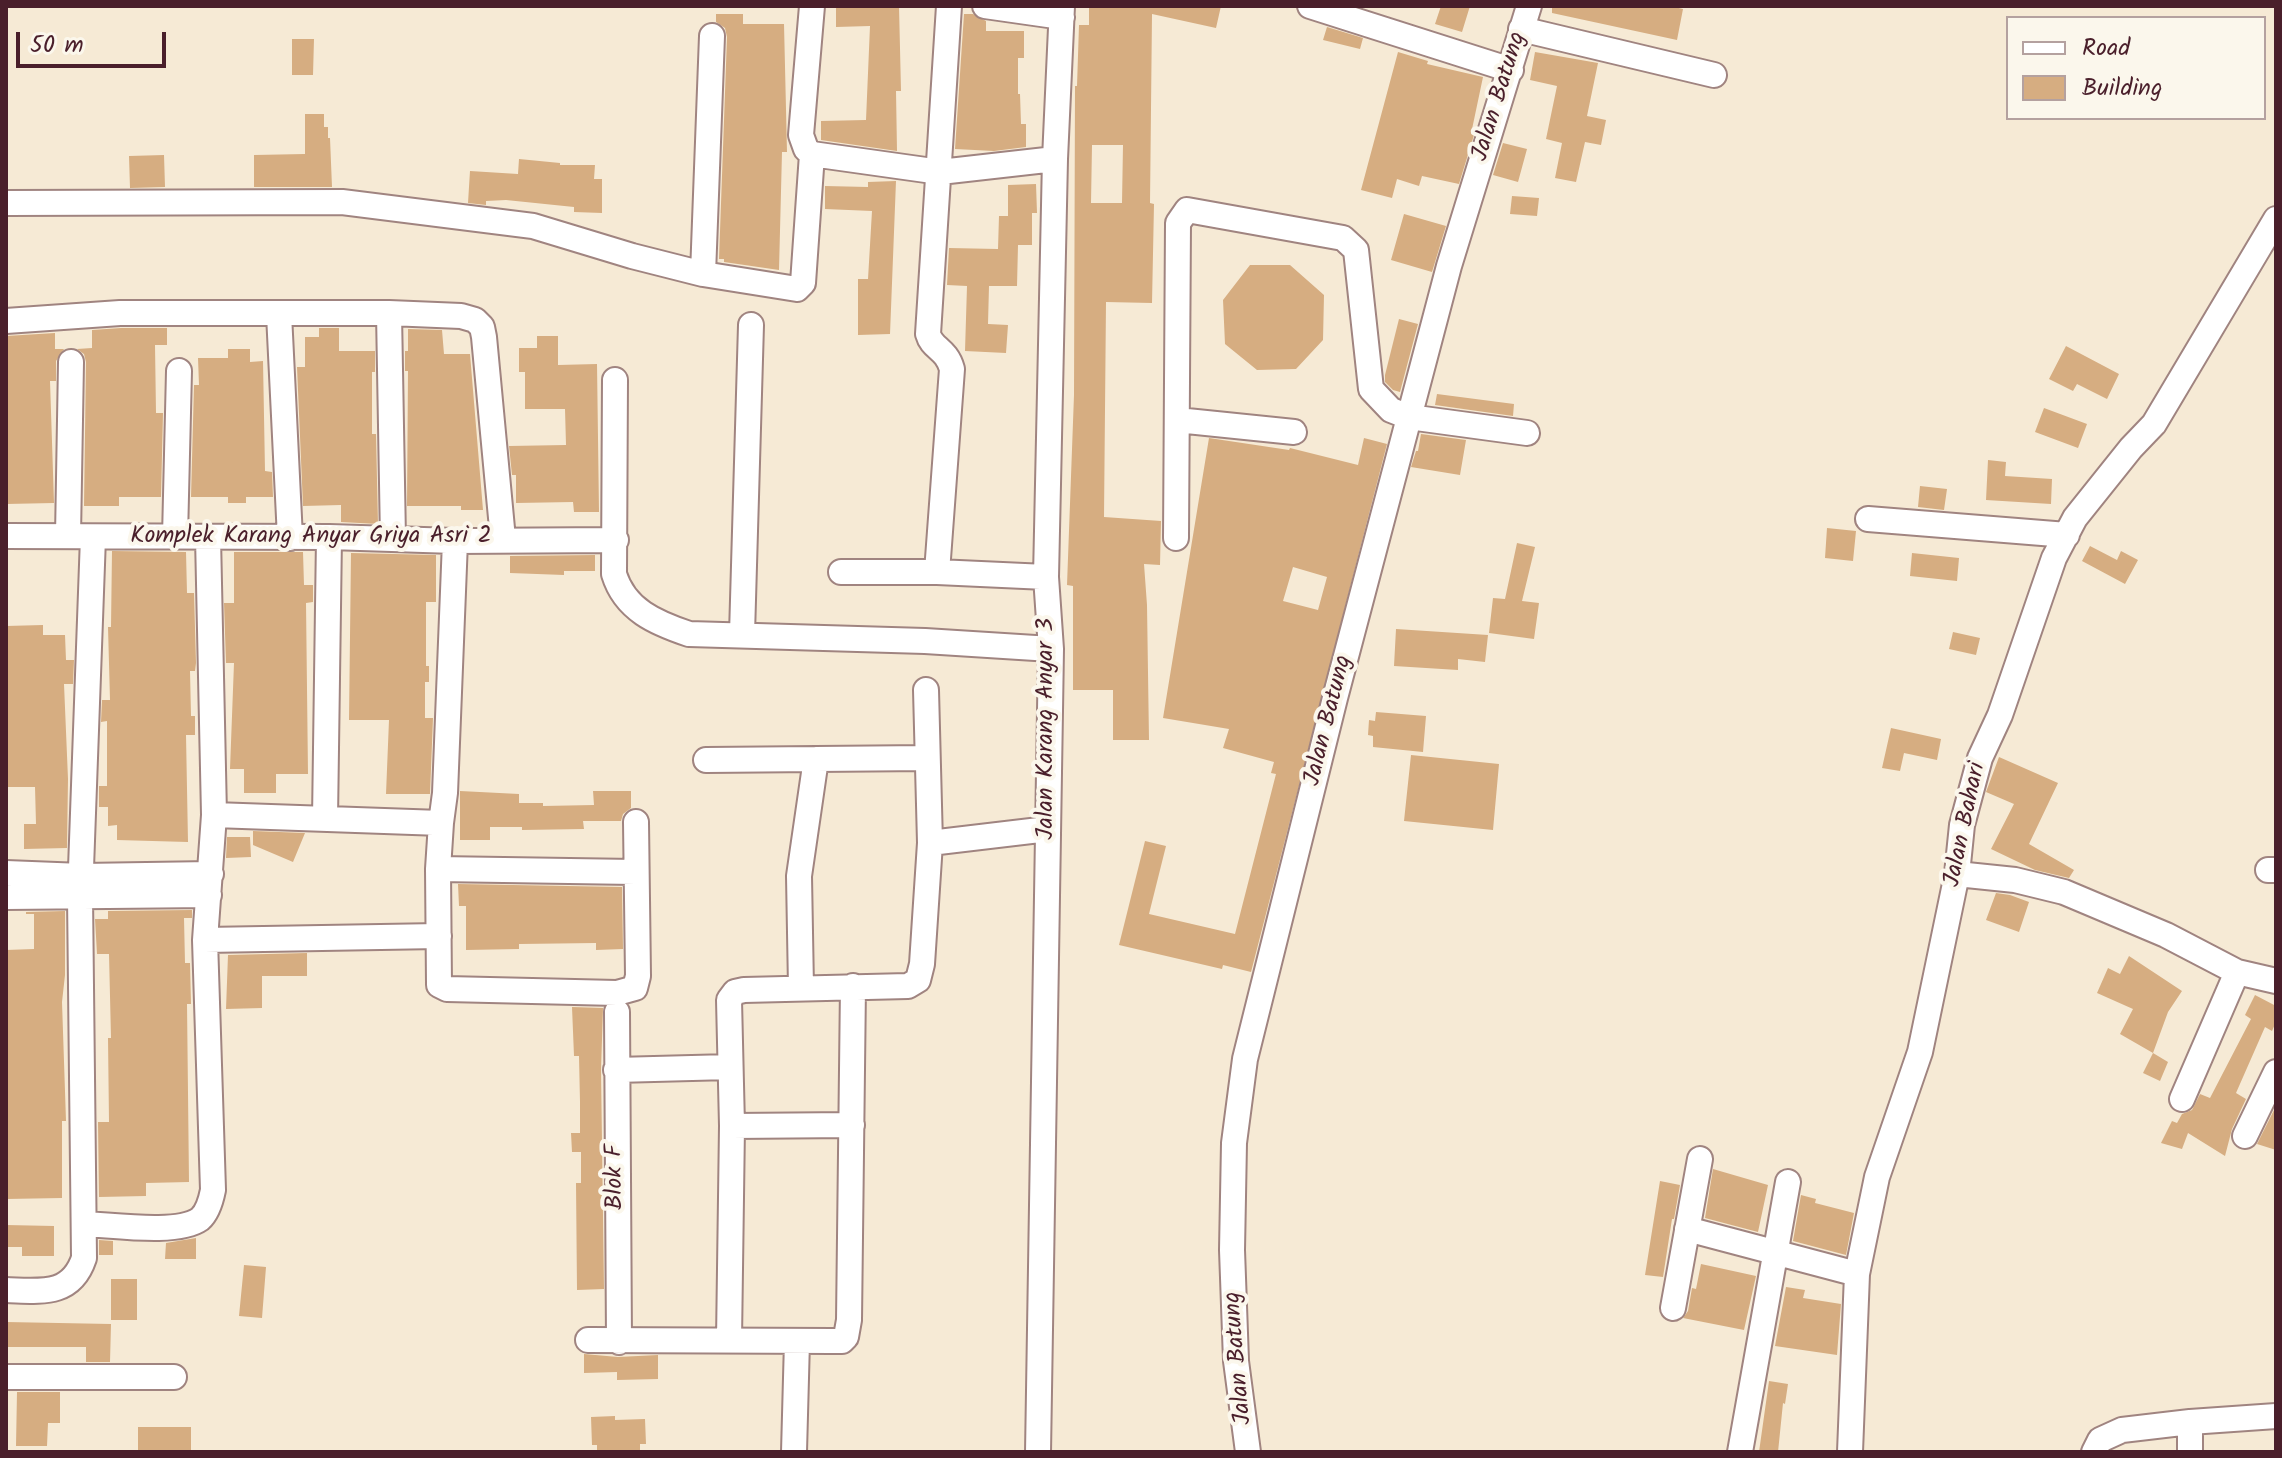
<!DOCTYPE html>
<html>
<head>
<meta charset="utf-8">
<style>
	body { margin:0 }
	#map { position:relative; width:2282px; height:1458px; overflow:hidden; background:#f6ead5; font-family:Kalam,sans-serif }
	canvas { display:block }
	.frame { position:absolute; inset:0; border:8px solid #4a1f2b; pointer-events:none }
	.legend { position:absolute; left:2006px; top:16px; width:260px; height:104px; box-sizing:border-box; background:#fbf7ec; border:2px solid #b4a19f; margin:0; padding:10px 14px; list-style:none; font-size:24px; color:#4a1f2b }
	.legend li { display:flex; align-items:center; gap:16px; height:40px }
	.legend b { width:40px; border:2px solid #b4a19f }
	.scale { position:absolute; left:16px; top:32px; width:150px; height:36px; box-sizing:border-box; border:4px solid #4a1f2b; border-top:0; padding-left:10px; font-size:24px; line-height:28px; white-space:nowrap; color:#4a1f2b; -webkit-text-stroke:6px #fbf7ec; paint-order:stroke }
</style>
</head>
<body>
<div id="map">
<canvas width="2282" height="1458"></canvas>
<div class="frame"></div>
<ul class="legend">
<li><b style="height:10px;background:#fff"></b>Road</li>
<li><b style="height:22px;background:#d6ad81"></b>Building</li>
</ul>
<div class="scale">50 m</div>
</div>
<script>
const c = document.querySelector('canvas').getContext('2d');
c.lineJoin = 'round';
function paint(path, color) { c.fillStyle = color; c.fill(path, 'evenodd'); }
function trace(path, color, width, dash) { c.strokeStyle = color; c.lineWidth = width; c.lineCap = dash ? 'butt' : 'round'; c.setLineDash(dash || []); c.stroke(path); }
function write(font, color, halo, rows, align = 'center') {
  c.font = font + ' Kalam,sans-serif'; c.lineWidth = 8; c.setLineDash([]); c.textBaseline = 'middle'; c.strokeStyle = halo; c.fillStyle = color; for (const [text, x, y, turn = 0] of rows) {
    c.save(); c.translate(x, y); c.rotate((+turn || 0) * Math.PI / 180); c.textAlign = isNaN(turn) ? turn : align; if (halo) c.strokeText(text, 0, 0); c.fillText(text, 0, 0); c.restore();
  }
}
const building = new Path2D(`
	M836 6H899L901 91H896L897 151 821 140V121L866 120 870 26 836 27Z
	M1089 6H1221L1216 28 1152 14 1150 203 1154 204 1152 303 1106 302 1104 517 1161 521 1160 565 1144 564 1147 605 1149 740H1113V690H1073V586L1067 585 1074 395 1075 86H1077L1079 25H1089ZM1092 145H1123L1122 203H1091Z
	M1441 6H1470L1462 32 1435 24Z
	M1552 6H1670L1683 9 1677 40 1552 13Z
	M716 14H743V24H784L787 152H782L779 270 724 262V259H719L727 37 725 28 716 22Z
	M964 14H973L986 21V31H1024V58H1018V94H1020L1021 124H1026V147L994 151 955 149Z
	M1327 27 1363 38 1360 49 1323 40Z
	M292 39H314L313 75H292Z
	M1398 52 1428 61 1427 64 1483 77 1471 134 1474 135 1459 184 1422 176 1419 186 1397 179 1392 198 1361 190Z
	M1535 52 1598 63 1587 116 1606 120 1601 145 1585 142 1576 182 1555 178 1562 143 1546 139 1557 86 1530 80Z
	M305 114H324V127H328V138H330L332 187H254V155L305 154Z
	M1503 143 1527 149 1518 182 1493 175Z
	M164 155 165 187 130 188 129 156Z
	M519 159 560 163V165H595L594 179H602V213L574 212V207L506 200 486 201V205L468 203 470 171 518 174Z
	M896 181 890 334 858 335V279H868L872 211 825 209V186L868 187V182Z
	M1036 184 1037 213H1032V245H1018L1017 286H989L988 324 1008 325 1006 353 965 351 967 286 947 285 949 248 998 249 999 216H1008V185Z
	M1512 196 1539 198 1537 216 1510 214Z
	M1404 214 1446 226 1432 272 1391 260Z
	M1250 265H1290L1324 295 1323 340 1296 369 1257 370 1225 344 1223 300Z
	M1399 319 1418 324 1400 392 1393 390 1385 382V375Z
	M121 328H167V345H155L156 413H163L161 497H119V506H84L86 362 84 354 77 349 92 348V330Z
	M319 328H339V351H375V372H372V434H376L378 524 341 522V505L303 506 297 367H305V337H319Z
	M408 329 442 330 444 354H470L483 510H461V506H407L408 371H405V351H408Z
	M55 333V349H64L56 361V381H50L54 503 6 504V336Z
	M537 336H558V365L597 364 599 512H574L573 502 516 503V475H512L509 446 566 445 565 409H525V372H519V348H537Z
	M2066 346 2119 374 2107 399 2077 384 2073 391 2049 379Z
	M228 349H250V362L263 361 265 471 272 472 273 497H246V503H228V497H191L194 385H199L198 358H228Z
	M1437 394 1514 404 1513 416 1435 405Z
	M2044 408 2087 424 2078 448 2035 432Z
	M1421 434 1466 440 1460 475 1411 467 1416 451H1418Z
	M1209 438 1289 450 1290 448 1358 465 1364 438 1387 444 1251 972 1223 965 1222 969 1119 945 1145 841 1166 846 1149 914 1235 934 1276 774 1271 773 1274 762 1223 748 1229 729 1163 718ZM1293 567 1327 577 1318 610 1283 601Z
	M1988 460 2006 462 2005 476 2052 479 2051 504 1986 500Z
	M1920 486 1947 489 1944 510 1918 507Z
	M1827 528 1856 531 1853 561 1825 558Z
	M1517 543 1535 547 1522 601 1539 603 1534 639 1489 633 1493 598 1505 599Z
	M2090 546 2117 560 2121 551 2138 560 2125 584 2082 561Z
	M112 551 186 552 187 593H194L196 663 195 671H190L191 716H195V735H186L188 842 117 840V825L108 826V807H99V786H107V721L101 722 102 700H110L108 627H111Z
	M234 552H303L304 585H313V602L306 603 308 774H276V793H244V769H230L234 663H226L224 603H234Z
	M351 553 436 555V602H426V666H429V682H425V718H433L430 794H386L389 720H349Z
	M1912 553 1959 558 1957 581 1910 576Z
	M595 555V571H564V575L510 573V556Z
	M43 625V635H65L66 660H74L73 684H64L68 779 67 848 24 849V824H36L35 787H6V626Z
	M1396 629 1488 635 1485 662 1458 659V670L1394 666Z
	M1953 632 1980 638 1976 655 1949 649Z
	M1376 712 1426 716 1423 752 1373 747V736L1368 735 1369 720 1375 721Z
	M1891 728 1941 739 1937 760 1904 753 1900 771 1882 768Z
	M1411 755 1499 764 1493 830 1404 821Z
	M1999 757 2058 783 2029 844 2074 870 2069 878 2035 870 1991 849 2014 804 1986 792Z
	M460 791 519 794V803H543V806L594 805 593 791H631V808L623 814 621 821H583L584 829 522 830V827H490V840H460Z
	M253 831 305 833 293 862 253 845Z
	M227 837H250L251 857 226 858Z
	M458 884 622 887 623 949 596 950V943L519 944V949L466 950V906H459Z
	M1996 893 2010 895 2029 902 2019 932 1986 920Z
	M192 910V918H184L185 963H190L191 1004H187L189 1182 146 1183V1196L99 1197 98 1122H109L108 1038H111L109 954H97L95 919H108V911Z
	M65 911V975L62 1002 66 1121H62V1198L6 1199V950L34 949V914H26V912Z
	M307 953V976H262V1008L226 1009 228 955Z
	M2129 956 2182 991 2168 1012 2153 1053 2120 1034 2133 1009 2097 993 2108 968 2120 974Z
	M2255 995 2276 1006V1022L2272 1031 2265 1027 2236 1093 2246 1099 2232 1129 2225 1156 2188 1133 2182 1149 2161 1143 2172 1121 2177 1123 2182 1114 2192 1110 2200 1094 2210 1098 2251 1019 2245 1015Z
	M572 1007 603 1008 601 1070 604 1289 577 1290 576 1183H581V1152H572L571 1133H580V1102L579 1056H574Z
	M2153 1053 2168 1062 2160 1081 2143 1073Z
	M2276 1106V1150L2257 1144Z
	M1713 1169 1768 1185 1758 1232 1705 1218Z
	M1660 1181 1680 1185 1674 1219H1672L1663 1277 1645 1275Z
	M1801 1195 1816 1199 1815 1203 1854 1213 1846 1255 1793 1241Z
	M6 1225 54 1226V1256H22V1247H7Z
	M196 1238V1259H165L166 1243Z
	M99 1240 113 1241V1255H99Z
	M1701 1264 1756 1276 1744 1330 1683 1318 1688 1311 1692 1288 1696 1289Z
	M244 1265 266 1267 262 1318 239 1316Z
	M111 1279H137V1320H111Z
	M1786 1287 1805 1290 1803 1298 1841 1304 1837 1355 1775 1346Z
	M6 1322 111 1324 110 1362H86V1347H6Z
	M584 1354 618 1357 658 1355V1379L617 1380V1372L584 1373Z
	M1769 1381 1788 1384 1785 1404 1783 1403 1778 1452H1759Z
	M17 1392H60V1423H48L47 1446H16Z
	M615 1416V1420L645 1419 646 1444H640V1452H597V1445H592L591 1417Z
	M138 1427H191V1452H138Z`);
const minor = new Path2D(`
	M812 6 801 135 806 149 812 154 940 172 1055 159
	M985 6 1062 17
	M1310 6 1511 70
	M1521 29 1714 75
	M6 203 342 202 533 226 632 256 703 274 797 289 803 283 812 154
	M703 274 712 36
	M389 313 393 539
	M279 314 290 538
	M6 321 120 313H389L461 316 475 320 482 327 484 337 503 539
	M615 380 614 574C625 610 656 623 689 634L925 641 1051 649
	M1177 420 1294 432
	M1868 519 2067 535
	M6 536 329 537 455 541 616 540
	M68 536 71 362
	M175 537 179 371
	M1176 538 1178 223 1187 210 1343 238 1356 250 1371 389 1391 410 1409 417 1527 433
	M841 572H937L1046 577
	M937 572 952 369C946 348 932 349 928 334L949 6
	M742 634 751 325
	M706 760 927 758
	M214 815 441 823 445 793 455 541
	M325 819 329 537
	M441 823 438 869 439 985 447 989 617 993 635 988 638 976 636 822
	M930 843 1048 829
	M438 869 635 872
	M2268 870H2276
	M6 873 82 876 211 874
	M1957 874 2015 880 2064 892 2166 935 2237 972 2276 981
	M6 897 209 895
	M205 940 439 936
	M801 988 799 876 816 759
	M617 1012 619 1342
	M616 1070 730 1067
	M2182 1099 2237 972
	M732 1126 852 1125
	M2245 1136 2276 1072
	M85 1224C113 1225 178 1235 200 1219 208 1212 211 1200 213 1190L205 940 214 815 208 537
	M1687 1229 1857 1274
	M6 1290C40 1291 71 1297 84 1258L80 896 93 537
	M1673 1308 1700 1159
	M588 1340 833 1341H842L846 1337 849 1320 853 986
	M729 1340 732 1126 729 1000 735 992 744 990 908 986 918 980 922 964 930 843 926 690
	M6 1377H174
	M2190 1422V1452
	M794 1452 797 1341
	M1038 1452 1051 649 1046 577 1055 159 1062 6
	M1248 1452 1236 1361 1232 1250 1234 1143 1245 1059 1335 698 1449 266 1529 6
	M1740 1452 1788 1182
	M1850 1452 1857 1274 1877 1177 1920 1052 1957 874 1962 825 1980 758 2000 715 2054 558 2075 518 2131 448 2154 424 2276 219
	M2094 1452 2100 1440 2122 1430 2190 1422 2276 1416`);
const streetNames = [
	["Jalan Batung",1501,97,-73],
	["Komplek Karang Anyar Griya Asri 2",311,538],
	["Jalan Batung",1330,721,-76],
	["Jalan Karang Anyar 3",1048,729,-90],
	["Jalan Bahari",1967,825,-78],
	["Blok F",617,1177,-91],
	["Jalan Batung",1240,1358,-95]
];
paint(building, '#d6ad81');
trace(minor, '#a08480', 28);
trace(minor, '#fff', 24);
write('24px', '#4a1f2b', '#fbf7ec', streetNames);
</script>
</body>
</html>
